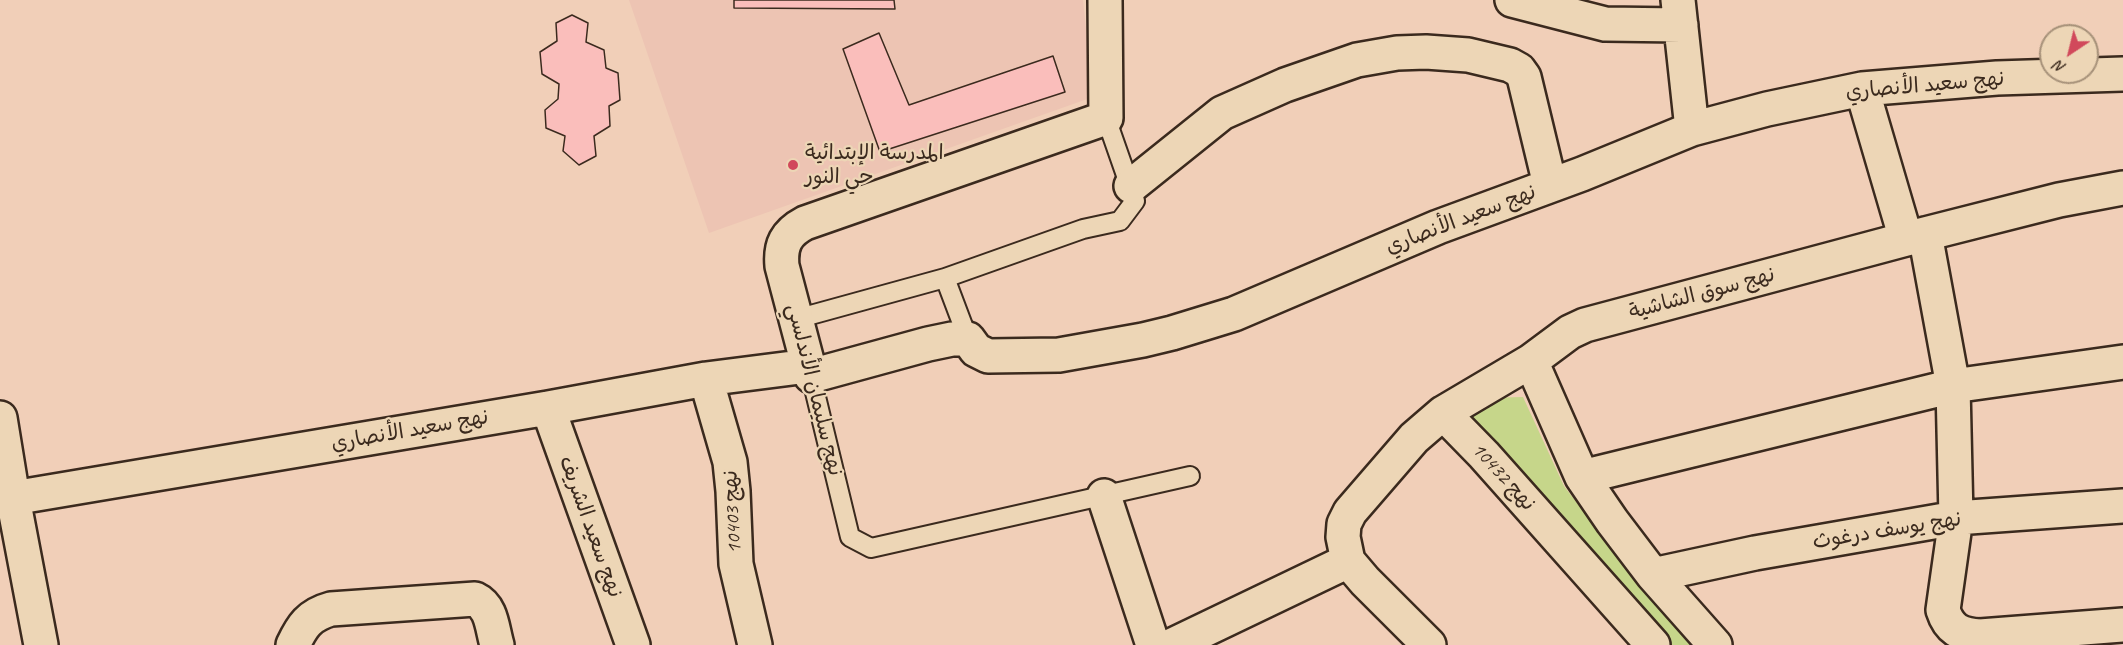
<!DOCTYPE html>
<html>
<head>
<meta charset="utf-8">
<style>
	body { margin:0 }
	#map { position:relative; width:2123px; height:645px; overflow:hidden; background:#f1cfb8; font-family:Caveat,sans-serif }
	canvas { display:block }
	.north { position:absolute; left:2039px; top:24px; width:60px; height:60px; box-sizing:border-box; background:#edd6b6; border:2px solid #a69179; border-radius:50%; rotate:215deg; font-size:16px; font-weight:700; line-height:24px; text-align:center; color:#3b2a1e }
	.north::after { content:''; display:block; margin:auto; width:21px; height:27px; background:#d1495b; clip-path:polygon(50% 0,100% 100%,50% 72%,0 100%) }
</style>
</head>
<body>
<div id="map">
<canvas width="2123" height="645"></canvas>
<div class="north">N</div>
</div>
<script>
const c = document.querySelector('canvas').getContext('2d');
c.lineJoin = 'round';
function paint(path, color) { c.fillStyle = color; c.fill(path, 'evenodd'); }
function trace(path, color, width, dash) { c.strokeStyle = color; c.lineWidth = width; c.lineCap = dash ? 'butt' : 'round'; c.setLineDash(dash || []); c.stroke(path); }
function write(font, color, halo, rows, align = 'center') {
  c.font = font + ' Caveat,"Playpen Sans Arabic",sans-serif'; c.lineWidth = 4.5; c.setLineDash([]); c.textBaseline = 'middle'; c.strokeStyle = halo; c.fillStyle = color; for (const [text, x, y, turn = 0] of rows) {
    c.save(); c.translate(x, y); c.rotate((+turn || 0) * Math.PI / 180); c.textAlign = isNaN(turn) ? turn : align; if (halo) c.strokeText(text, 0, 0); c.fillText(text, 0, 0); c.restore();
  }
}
const built = new Path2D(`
	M629 0H1083L1093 97 709 233Z`);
const green = new Path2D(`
	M1523 397 1564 486 1623 563 1695 645H1663L1455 415 1483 398Z`);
const building = new Path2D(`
	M734 0H894L895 9 734 8Z
	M572 15 588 23 586 42 604 50 606 68 618 73 620 100 609 106 610 126 594 136 596 156 579 165 563 151 565 136 546 128 545 110 558 99 559 84 542 74 540 52 557 41 556 23Z
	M879 33 909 105 1053 56 1065 92 880 152 843 49Z`);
const service = new Path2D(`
	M945 278 1083 229 1120 221 1135 201 1106 118
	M796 319 945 278 968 339
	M811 376 850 537 871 548 1190 476`);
const minor = new Path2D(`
	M1105 0 1106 118 805 223C786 233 780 245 782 266L811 376 928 344 952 339H968L976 350 988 356 1059 355 1143 340 1172 333 1234 314 1438 227 1582 174 1692 129 1767 109 1862 89 1997 78 2123 74
	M1512 0 1605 24 1681 25
	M1678 0 1692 129
	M1862 89 1906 239
	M1131 186 1222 113 1285 85 1357 60 1397 53 1426 52 1468 55 1510 65 1519 70 1524 77 1550 185
	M1925 234 1953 386 1956 518 1943 610C1949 629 1960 635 1980 636L2123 625
	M706 379 730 462 733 491 736 564 755 645
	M548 408 633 645
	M1443 413 1531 361
	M0 418 13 498 41 645
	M1582 477 1953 386 2123 362
	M1104 496 1153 645
	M13 498 548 408 706 379 808 366
	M1653 575 1755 553 1956 518 2123 506
	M293 645C302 626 309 615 331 609L475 599C492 607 492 628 497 645
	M1173 645 1348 561
	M1429 645 1365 581 1348 561 1343 537 1344 524 1350 512 1414 438 1443 413 1484 455 1653 645
	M1715 645 1653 575 1612 521 1582 477 1531 361 1570 332 1585 325 1925 234 2059 200 2123 188`);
const markers = [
	[793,165,6,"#d1495b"]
];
const streetNames = [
	["نهج سعيد الأنصاري",1925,86,-5],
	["نهج سعيد الأنصاري",1461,220,-21],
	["نهج سوق الشاشية",1702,294,-15],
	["نهج سليمان الأندلسي",814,390,76],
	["نهج سعيد الأنصاري",410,431,-10],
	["نهج 10432",1503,477,48],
	["نهج 10403",733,512,-93],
	["نهج سعيد الشريف",590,527,70],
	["نهج يوسف درغوث",1887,531,-9]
];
const poiNames = [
	["المدرسة الإبتدائية",805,153],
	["حي النور",805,177]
];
paint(built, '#edc4b3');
paint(green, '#c6d68a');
paint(building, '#fabebb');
trace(building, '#3b2a1e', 1.5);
trace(service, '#3b2a1e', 22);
trace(minor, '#3b2a1e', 38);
trace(service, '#edd6b6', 18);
trace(minor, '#edd6b6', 33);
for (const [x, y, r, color] of markers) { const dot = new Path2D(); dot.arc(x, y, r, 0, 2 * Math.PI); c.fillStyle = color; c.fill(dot); trace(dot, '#edd6b6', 2); }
write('21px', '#3b2a1e', '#edd6b6', streetNames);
write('21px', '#3b2a1e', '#edd6b6', poiNames, 'left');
</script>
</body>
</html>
